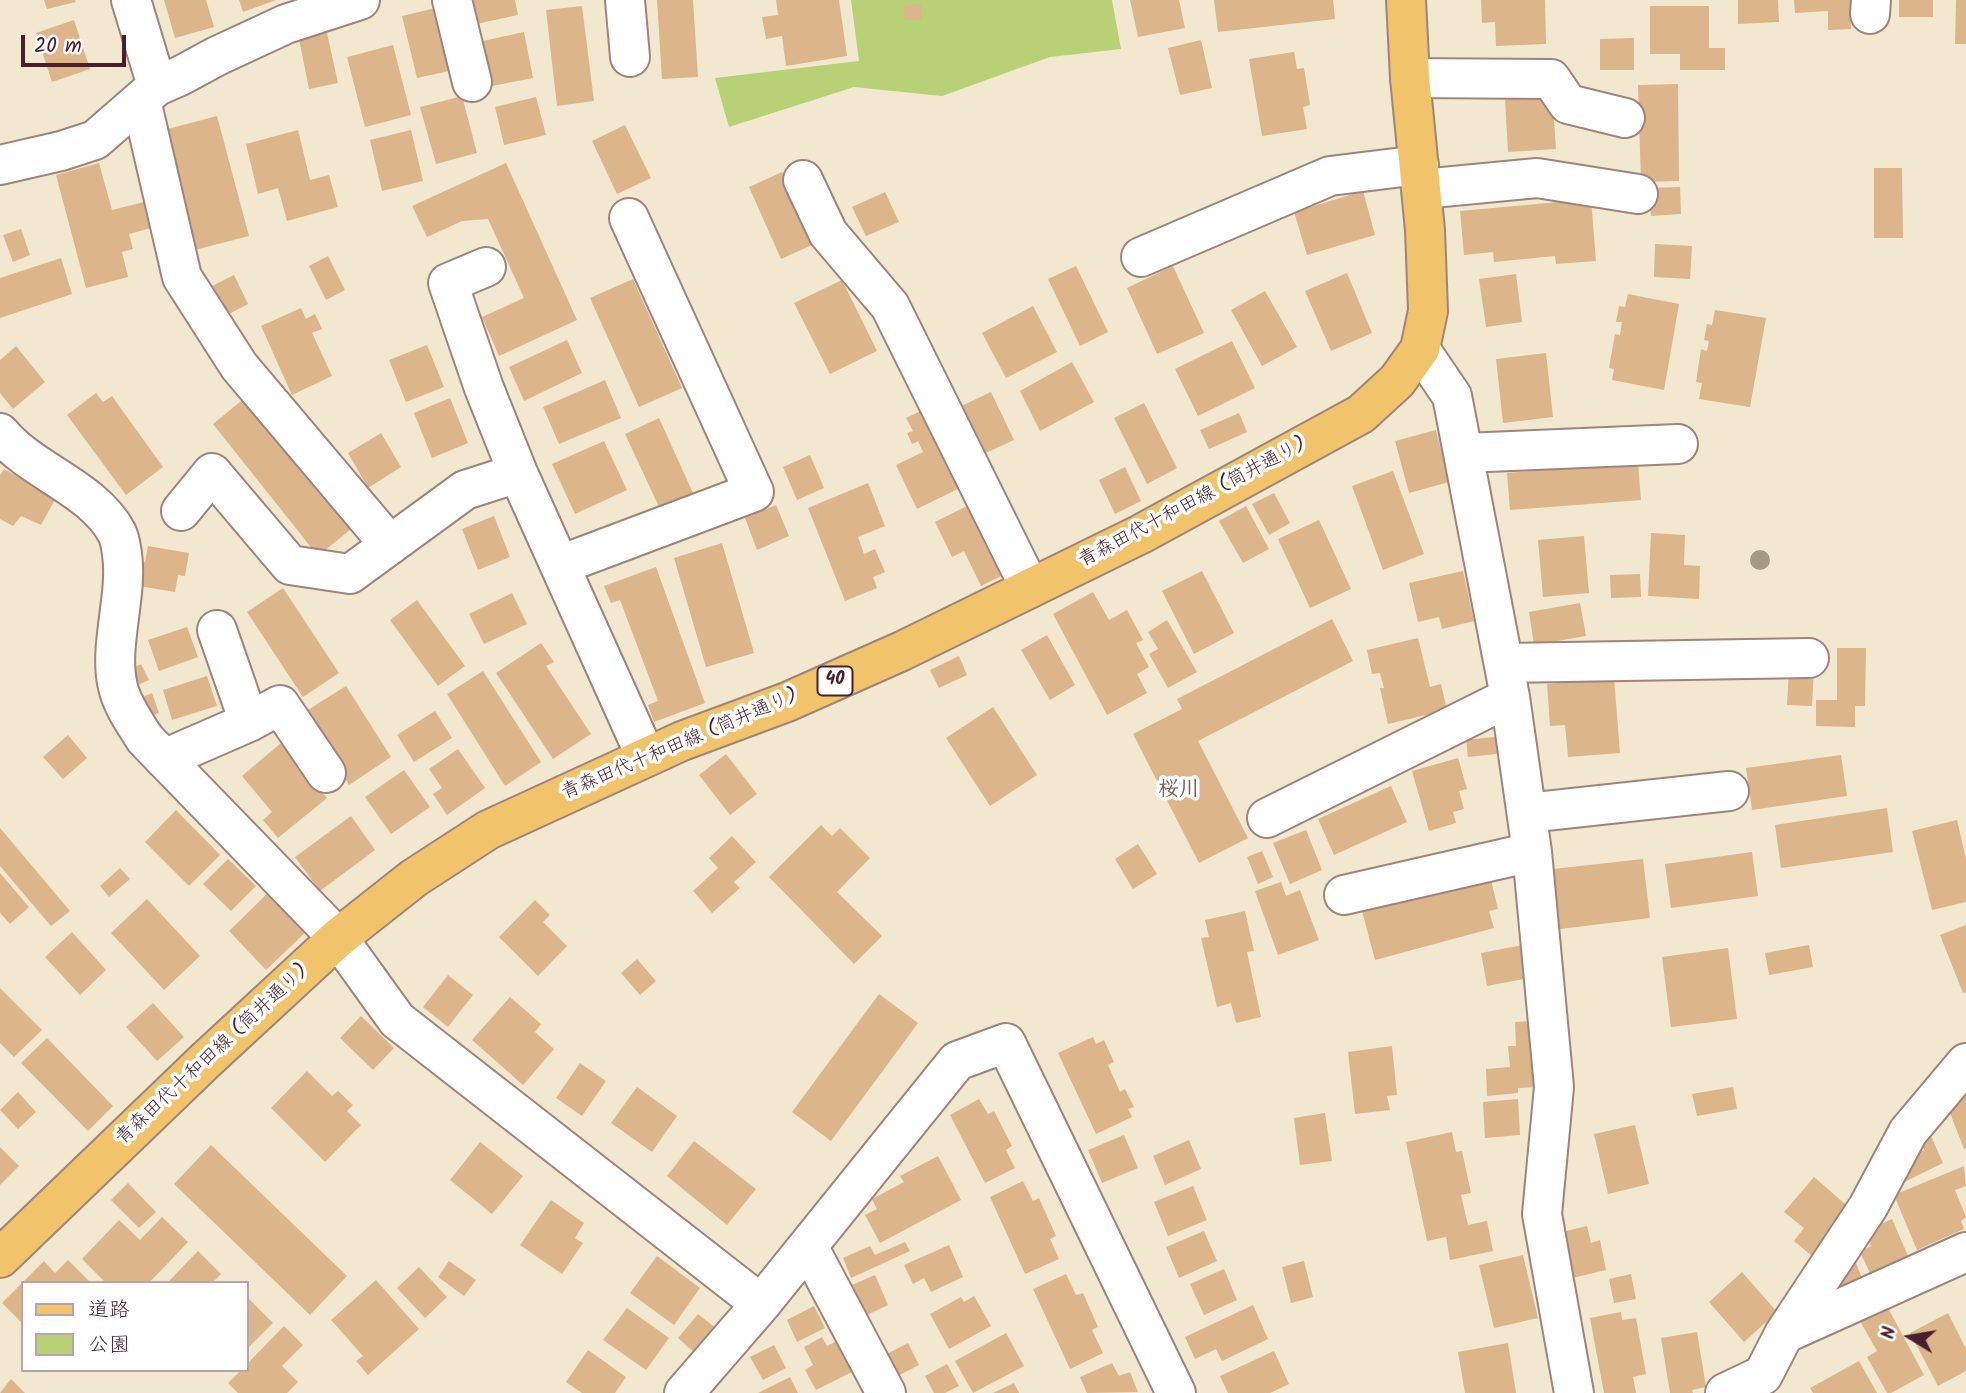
<!DOCTYPE html>
<html>
<head>
<meta charset="utf-8">
<style>
	body { margin:0 }
	#map { position:relative; width:1966px; height:1393px; overflow:hidden; background:#f1e8cf; font-family:Kalam,"Klee One",sans-serif }
	canvas { display:block }
	.legend { position:absolute; left:21px; top:1281px; width:228px; height:91px; box-sizing:border-box; background:#fff; border:2px solid #b7a5aa; margin:0; padding:9px 12px; list-style:none; font-size:21px; color:#4a1f2b }
	.legend li { display:flex; align-items:center; gap:14px; height:35px }
	.legend b { width:35px; border:2px solid #b7a5aa }
	.north { position:absolute; left:1875px; top:1302px; width:70px; height:70px; -webkit-text-stroke:5px #fff; paint-order:stroke; rotate:281deg; font-size:19px; font-weight:700; line-height:28px; text-align:center; color:#4a1f2b }
	.north::after { content:''; display:block; margin:auto; width:24px; height:32px; background:#4a1f2b; clip-path:polygon(50% 0,100% 100%,50% 72%,0 100%) }
	.scale { position:absolute; left:21px; top:35px; width:105px; height:32px; box-sizing:border-box; border:4px solid #4a1f2b; border-top:0; padding-left:9px; font-size:21px; line-height:24px; white-space:nowrap; color:#4a1f2b; -webkit-text-stroke:5px #fff; paint-order:stroke }
</style>
</head>
<body>
<div id="map">
<canvas width="1966" height="1393"></canvas>
<ul class="legend">
<li><b style="height:9px;background:#f1c36a"></b>道路</li>
<li><b style="height:19px;background:#b8d176"></b>公園</li>
</ul>
<div class="north">N</div>
<div class="scale">20 m</div>
</div>
<script>
const c = document.querySelector('canvas').getContext('2d');
c.lineJoin = 'round';
function paint(path, color) { c.fillStyle = color; c.fill(path, 'evenodd'); }
function trace(path, color, width, dash) { c.strokeStyle = color; c.lineWidth = width; c.lineCap = dash ? 'butt' : 'round'; c.setLineDash(dash || []); c.stroke(path); }
function write(font, color, halo, rows, align = 'center') {
  c.font = font + ' Kalam,"Klee One",sans-serif'; c.lineWidth = 7; c.setLineDash([]); c.textBaseline = 'middle'; c.strokeStyle = halo; c.fillStyle = color; for (const [text, x, y, turn = 0] of rows) {
    c.save(); c.translate(x, y); c.rotate((+turn || 0) * Math.PI / 180); c.textAlign = isNaN(turn) ? turn : align; if (halo) c.strokeText(text, 0, 0); c.fillText(text, 0, 0); c.restore();
  }
}
const green = new Path2D(`
	M851 0H1112L1121 49 1050 57 942 96 854 87 729 127 715 78 859 61Z`);
const building = new Path2D(`
	M44 0H75L76 2 47 9Z
	M164 0H206L214 27 175 38Z
	M239 0H276L243 12Z
	M471 0H515L518 15 476 24Z
	M657 0H693L698 77 662 79Z
	M776 0H839L847 56 786 66 782 36 766 39 762 17 778 15Z
	M1130 0H1179L1185 28 1138 37Z
	M1214 0H1333L1335 19 1218 32Z
	M1481 0H1545L1546 44 1496 46 1495 22 1482 23Z
	M1738 0H1778L1779 22 1738 24Z
	M1794 0H1850L1851 29 1828 30V11L1795 13Z
	M1899 0H1933V17H1899Z
	M1956 0H1966V44H1955Z
	M921 4 922 19 905 20 904 5Z
	M582 6 594 101 557 106 546 10Z
	M1650 6H1709V48H1725V70H1680V54H1650Z
	M440 7 454 70 417 78 402 16Z
	M74 20 90 69 52 82 36 33Z
	M524 32 533 78 492 86 483 41Z
	M327 33 338 83 309 89 299 39Z
	M1634 38V70H1600V39Z
	M1201 40 1212 88 1180 95 1168 48Z
	M393 45 411 115 365 127 347 57Z
	M1294 52 1297 69 1304 68 1310 105 1303 107 1307 129 1262 136 1249 59Z
	M1678 84 1679 181 1641 182 1638 85Z
	M1552 95 1556 149 1508 152 1505 99Z
	M462 96 477 153 436 164 420 107Z
	M536 97 546 135 504 145 495 107Z
	M217 116 249 236 195 250 164 130Z
	M625 125 651 178 617 194 592 141Z
	M298 130 310 180 329 175 338 207 287 221 278 188 258 194 246 144Z
	M411 130 423 181 382 191 370 140Z
	M99 163 112 210 148 201 155 227 129 234 133 249 122 252 128 277 86 288 56 175Z
	M506 163 577 320 499 356 482 317 524 298 488 219 462 221 427 237 412 206Z
	M1874 168H1902L1903 238H1874Z
	M782 172 814 244 781 259 749 187Z
	M1680 187 1681 214 1651 216 1649 188Z
	M1363 191 1375 235 1307 255 1294 212Z
	M885 192 899 222 866 236 852 207Z
	M1591 199 1596 261 1556 264 1555 256 1494 262 1493 252 1464 255 1460 211Z
	M21 229 30 255 13 262 3 235Z
	M1655 244 1692 246 1690 279 1654 277Z
	M328 256 345 290 326 300 309 266Z
	M61 258 72 294 0 318V278Z
	M1076 266 1108 332 1080 346 1048 279Z
	M1173 266 1204 333 1157 354 1127 288Z
	M1347 273 1372 333 1331 351 1305 291Z
	M1516 274 1522 322 1486 327 1479 279Z
	M234 275 248 304 227 315 212 286Z
	M633 279 682 388 639 407 590 298Z
	M842 280 877 351 830 374 794 303Z
	M1265 291 1297 347 1262 366 1231 310Z
	M1628 294 1679 304 1664 390 1612 380 1614 369 1609 368 1615 334 1620 335 1622 322H1616L1619 306 1625 307Z
	M1033 306 1057 352 1006 378 982 333Z
	M301 308 306 319 315 314 322 329 312 333 332 376 292 395 261 326Z
	M1715 310 1766 318 1750 407 1699 399 1702 383 1696 382 1701 349 1707 351 1709 341 1704 340 1707 324 1712 325Z
	M567 340 582 373 524 401 509 367Z
	M1232 341 1255 388 1198 416 1175 369Z
	M427 345 444 387 406 402 389 360Z
	M16 346 45 382 13 409 0 393V360Z
	M1546 353 1553 417 1503 423 1496 359Z
	M1072 362 1094 402 1040 431 1020 391Z
	M605 380 621 418 559 444 543 407Z
	M991 392 1014 440 979 456 957 408Z
	M96 393 103 402 112 396 163 467 126 495 67 415Z
	M251 393 356 525 318 556 213 424Z
	M450 398 468 443 432 458 414 413Z
	M1144 403 1177 468 1147 484 1114 418Z
	M925 409 962 487 917 509 896 465 923 452 918 441 912 444 907 433 913 431 906 418Z
	M1239 413 1247 432 1209 449 1200 430Z
	M659 418 693 493 660 509 625 434Z
	M1436 430 1449 482 1409 493 1395 441Z
	M381 433 401 467 368 488 348 453Z
	M604 441 627 490 575 514 552 464Z
	M810 455 824 488 797 500 783 467Z
	M1638 463 1641 500 1510 510 1507 473Z
	M1125 467 1141 501 1115 514 1099 480Z
	M4 469 56 498 41 525 21 516 13 526 0 519V475Z
	M1393 471 1424 554 1383 570 1352 486Z
	M868 483 885 526 858 537 864 554 875 549 885 572 873 577 877 588 845 601 808 508Z
	M1274 493 1290 523 1269 535 1252 504Z
	M975 502 1009 572 981 586 964 551 952 557 935 522Z
	M776 505 789 536 757 550 745 518Z
	M1246 506 1269 549 1243 563 1219 521Z
	M494 516 510 557 478 570 462 529Z
	M1319 520 1351 589 1310 608 1278 539Z
	M1651 533 1685 535 1684 565 1700 566 1699 599 1648 596Z
	M1584 536 1589 593 1543 597 1538 540Z
	M722 543 754 653 706 667 674 558Z
	M148 546 189 553 185 576 178 575 175 592 133 585 137 561 145 562Z
	M656 567 705 703 654 722 648 705 658 701 620 600 611 603 604 586Z
	M1202 571 1234 633 1194 654 1162 591Z
	M1463 571 1474 621 1442 629 1439 617 1418 622 1409 583Z
	M1640 574 1641 597 1611 598 1610 575Z
	M283 588 339 673 303 697 247 612Z
	M1093 592 1109 620 1127 610 1143 640 1136 643 1149 667 1137 674 1147 693 1107 715 1053 614Z
	M512 593 527 624 484 644 469 614Z
	M417 600 465 666 438 686 390 620Z
	M1580 603 1586 636 1534 645 1529 612Z
	M1332 619 1353 661 1198 741 1248 838 1199 863 1133 734 1182 709 1177 699Z
	M1167 620 1197 672 1168 688 1149 654 1158 649 1148 632Z
	M187 627 198 657 159 671 148 640Z
	M1047 635 1075 685 1050 700 1021 650Z
	M1418 638 1430 687 1441 684 1447 710 1388 724 1380 688H1384L1380 673 1372 674 1367 650Z
	M541 643 554 662 546 666 591 734 553 759 496 673Z
	M1837 648H1866L1865 706H1855V727L1816 726V700H1837Z
	M959 656 967 675 939 688 930 670Z
	M141 664 149 680 133 687 126 671Z
	M1789 668 1814 669 1812 706 1787 705Z
	M483 671 541 762 505 786 447 694Z
	M207 676 217 706 172 720 163 690Z
	M1614 678 1620 753 1568 757 1565 725 1550 726 1547 684Z
	M346 686 391 757 349 785 303 713Z
	M152 693 159 713 143 719 136 700Z
	M993 707 1037 775 990 806 946 738Z
	M435 711 452 738 414 762 397 735Z
	M68 735 87 758 63 779 43 757Z
	M1503 736 1505 753 1468 757 1466 740Z
	M281 743 327 798 278 838 263 820 272 812 242 776Z
	M458 749 485 788 447 815 433 794 442 788 429 769Z
	M726 754 757 794 730 815 699 775Z
	M1841 755 1847 796 1752 810 1746 768Z
	M1458 758 1467 789 1459 791 1464 809 1453 812 1456 823 1429 831 1412 771Z
	M404 770 430 807 391 834 365 797Z
	M1391 786 1407 822 1334 855 1318 819Z
	M1887 808 1893 852 1781 868 1775 825Z
	M176 810 220 855 189 886 145 842Z
	M351 816 375 850 320 891 295 857Z
	M1957 820 1966 859V902L1932 910 1912 831Z
	M821 825 832 836 840 828 870 858 837 892 882 936 854 964 769 877Z
	M0 828 70 911 51 926 0 866Z
	M1306 830 1322 870 1290 884 1273 843Z
	M732 836 756 862 734 882 740 888 712 913 693 891 718 868 709 858Z
	M1138 844 1157 874 1133 889 1115 859Z
	M1262 851 1273 877 1258 884 1247 857Z
	M1752 852 1758 896 1671 908 1665 864Z
	M228 859 256 886 231 911 203 884Z
	M1643 859 1650 918 1560 929 1553 869Z
	M120 868 130 879 109 897 100 886Z
	M0 873 29 907 10 924 0 913Z
	M1490 876 1498 909 1489 911 1494 928 1375 960 1362 911Z
	M1281 882 1286 896 1300 890 1319 940 1278 955 1255 891Z
	M271 890 308 930 266 970 229 931Z
	M147 899 200 956 164 990 111 933Z
	M535 900 550 915 543 922 567 946 538 976 499 937Z
	M1245 911 1254 951 1247 952 1261 1017 1236 1023 1231 1003 1217 1007 1201 938 1209 937 1205 920Z
	M1966 925V992L1963 993 1940 935Z
	M72 932 106 970 80 995 45 957Z
	M1528 944 1534 977 1487 986 1481 953Z
	M1809 945 1813 967 1769 975 1765 953Z
	M1728 948 1737 1019 1671 1027 1662 957Z
	M637 959 656 981 640 995 621 973Z
	M448 975 473 995 448 1027 423 1007Z
	M0 988 42 1030 14 1057 0 1043Z
	M879 994 918 1023 831 1141 792 1112Z
	M510 997 541 1024 535 1032 554 1049 523 1085 472 1040Z
	M153 1003 184 1037 157 1061 126 1027Z
	M361 1016 394 1048 373 1070 340 1038Z
	M1535 1021 1539 1087 1518 1088V1093L1487 1096 1486 1069 1510 1067 1508 1046H1516L1515 1022Z
	M1093 1037 1096 1044 1104 1040 1114 1062 1108 1065 1120 1092 1125 1089 1134 1107 1128 1109 1132 1117 1096 1134 1058 1053Z
	M47 1038 113 1106 88 1131 21 1063Z
	M1392 1046 1397 1095 1387 1096 1390 1110 1355 1114 1348 1052Z
	M580 1063 606 1081 582 1116 556 1098Z
	M307 1071 332 1096 338 1091 353 1105 347 1111 361 1125 325 1162 271 1108Z
	M637 1087 677 1116 652 1152 611 1123Z
	M1733 1087 1737 1109 1697 1116 1692 1094Z
	M18 1092 36 1112 18 1129 0 1110Z
	M1966 1095V1148L1964 1149 1946 1103Z
	M979 1099 988 1114 994 1111 1012 1146 1006 1150 1015 1168 985 1183 950 1115Z
	M1518 1099 1520 1135 1485 1138 1483 1102Z
	M1325 1113 1332 1161 1300 1165 1294 1118Z
	M1635 1125 1649 1184 1608 1194 1594 1134Z
	M1452 1132 1456 1152 1462 1151 1471 1193 1461 1195 1468 1225 1487 1221 1493 1251 1450 1260 1446 1237 1427 1241 1406 1142Z
	M1124 1135 1138 1168 1102 1183 1088 1150Z
	M1931 1136 1943 1163 1892 1188 1908 1157 1924 1150 1920 1141Z
	M1189 1140 1201 1169 1165 1185 1153 1156Z
	M694 1141 756 1189 727 1225 667 1176Z
	M480 1142 523 1176 492 1214 450 1180Z
	M211 1145 347 1276 310 1315 174 1184Z
	M0 1147 19 1166 0 1185Z
	M938 1156 961 1200 880 1243 865 1215 877 1209 872 1199 904 1182 900 1176Z
	M1964 1166 1966 1186 1955 1190 1966 1217 1961 1221 1964 1229 1917 1250 1894 1195Z
	M1814 1177 1852 1210 1813 1257 1794 1241 1804 1228 1784 1212Z
	M1023 1181 1033 1201 1039 1198 1056 1236 1050 1239 1059 1259 1025 1274 990 1197Z
	M128 1183 156 1212 139 1228 111 1200Z
	M1193 1186 1207 1220 1168 1236 1154 1202Z
	M551 1200 584 1223 575 1238 583 1243 562 1274 520 1245Z
	M162 1217 188 1242 149 1283H106L82 1259 119 1220 140 1240Z
	M1892 1219 1908 1256 1870 1273 1860 1252 1871 1246 1864 1232Z
	M1587 1226 1591 1243 1600 1240 1606 1270 1568 1279 1558 1233Z
	M1204 1231 1217 1261 1179 1278 1166 1247Z
	M905 1242 910 1251 851 1278 843 1258 870 1246 875 1255Z
	M949 1245 963 1277 931 1292 924 1278 913 1284 904 1265Z
	M198 1251 221 1274 212 1283H167Z
	M1523 1255 1538 1318 1494 1328 1479 1265Z
	M657 1256 700 1288 674 1325 630 1293Z
	M68 1260 91 1283H23V1324L2 1303 44 1261 55 1273Z
	M449 1261 476 1280 464 1296 438 1277Z
	M1304 1261 1313 1297 1291 1303 1282 1267Z
	M1855 1261 1864 1283 1844 1290 1836 1269Z
	M419 1267 447 1297 425 1318 397 1288Z
	M1224 1269 1237 1300 1204 1315 1190 1284Z
	M1742 1272 1777 1312 1744 1342 1709 1302Z
	M1066 1274 1076 1295 1083 1293 1098 1327 1092 1330 1103 1353 1070 1369 1033 1289Z
	M1631 1274 1636 1299 1614 1303 1609 1279Z
	M875 1275 888 1305 867 1315 852 1285Z
	M376 1280 419 1329 368 1375 356 1361 363 1356 331 1320Z
	M974 1296 991 1326 949 1349 930 1314 961 1297 964 1302Z
	M247 1297 273 1323 247 1349Z
	M1253 1305 1268 1339 1222 1361 1216 1349 1195 1359 1185 1337Z
	M814 1306 825 1328 797 1342 787 1320Z
	M1887 1306 1924 1375 1891 1393H1887L1867 1357 1877 1351 1860 1321Z
	M627 1308 669 1338 646 1370 603 1340Z
	M1621 1312 1622 1320 1636 1318 1646 1374 1633 1377 1636 1393H1604L1590 1318Z
	M1948 1313 1966 1349V1371L1938 1386 1910 1333Z
	M698 1314 717 1329 696 1354 678 1338Z
	M284 1326 303 1345 282 1366 298 1382 287 1393H238L228 1383 241 1370H247V1364Z
	M1697 1332 1706 1387 1692 1390 1693 1393H1670L1661 1338Z
	M1006 1333 1024 1366 973 1393 955 1361Z
	M822 1337 827 1346 837 1341 854 1371 816 1390 805 1370 813 1365 804 1347Z
	M908 1343 919 1365 896 1377 885 1355Z
	M1508 1343 1516 1393H1465L1458 1352Z
	M774 1345 786 1368 763 1380 750 1357Z
	M588 1350 626 1377 615 1393H582L566 1382Z
	M1274 1351 1289 1384 1270 1393H1228L1220 1376Z
	M1859 1361 1877 1393H1813L1810 1388Z
	M1112 1363 1119 1376 1130 1372 1138 1392 1087 1393 1080 1377Z
	M947 1364 959 1386 945 1393H934L925 1376Z
	M790 1377 798 1393H758Z
	M11 1379 25 1393H0Z
	M1014 1383 1019 1393H993Z`);
const minor = new Path2D(`
	M131 0 157 86
	M452 0 472 82
	M625 0 630 57
	M1870 14 1871 0
	M1410 78 1551 79 1568 104 1625 118
	M141 100 182 277 239 366 390 545
	M0 165 61 151 95 140 157 86 180 76 217 56 286 24 360 0
	M803 180 828 233 890 306 1030 588
	M1422 189 1537 178 1638 194
	M1141 257 1330 176 1419 165
	M486 267 448 283 484 388 518 473 646 757
	M1420 349 1452 396 1510 697 1532 852 1554 1087 1542 1214 1574 1393
	M0 433C32 472 92 487 117 533 120 539 121 547 122 554 128 596 108 647 118 687 122 705 135 723 145 739L338 938 397 1020 761 1304
	M1464 453 1678 444
	M181 511 212 473 290 565 350 574 465 490 518 473
	M560 565 754 492 629 218
	M1504 663 1809 658
	M249 722 280 705 326 773
	M164 759 249 722 217 630
	M1527 813 1729 791
	M1267 818 1510 697
	M1344 895 1532 852
	M808 1246 886 1393
	M1784 1334 1966 1252
	M684 1393 761 1304 957 1061 1006 1043 1176 1393
	M1725 1393 1763 1375 1784 1334 1868 1207 1908 1132 1966 1063`);
const major = new Path2D(`
	M0 1258 206 1060 338 938 414 878 488 830 682 741 787 702 902 651 1141 534 1361 414 1397 381 1420 349 1428 311 1425 230 1410 78 1406 0`);
const trees = [
	[1760,560]
];
const shields = [
	[835,681,35]
];
const shieldNames = [
	["40",835,681]
];
const streetNames = [
	["青森田代十和田線 (筒井通り)",1193,504,-28],
	["青森田代十和田線 (筒井通り)",680,746,-23],
	["青森田代十和田線 (筒井通り)",213,1056,-43]
];
const neighbourhoodNames = [
	["桜川",1179,791]
];
paint(green, '#b8d176');
paint(building, '#dcb58b');
trace(minor, '#9e847d', 42);
trace(major, '#9e847d', 42);
trace(minor, '#fff', 38);
trace(major, '#f1c36a', 38);
c.fillStyle = '#a79781';
for (const [x, y] of trees) { c.beginPath(); c.arc(x, y, 10, 0, 2 * Math.PI); c.fill(); }
for (const [x, y, w] of shields) { const box = new Path2D(); box.roundRect(x - w / 2, y - 14.5, w, 29, 5); c.fillStyle = '#fff'; c.fill(box); trace(box, '#4a1f2b', 2); }
write('bold 18px', '#4a1f2b', null, shieldNames);
write('19px', '#4a1f2b', '#fff', streetNames);
write('bold 21px', '#7d544d', '#fff', neighbourhoodNames);
</script>
</body>
</html>
